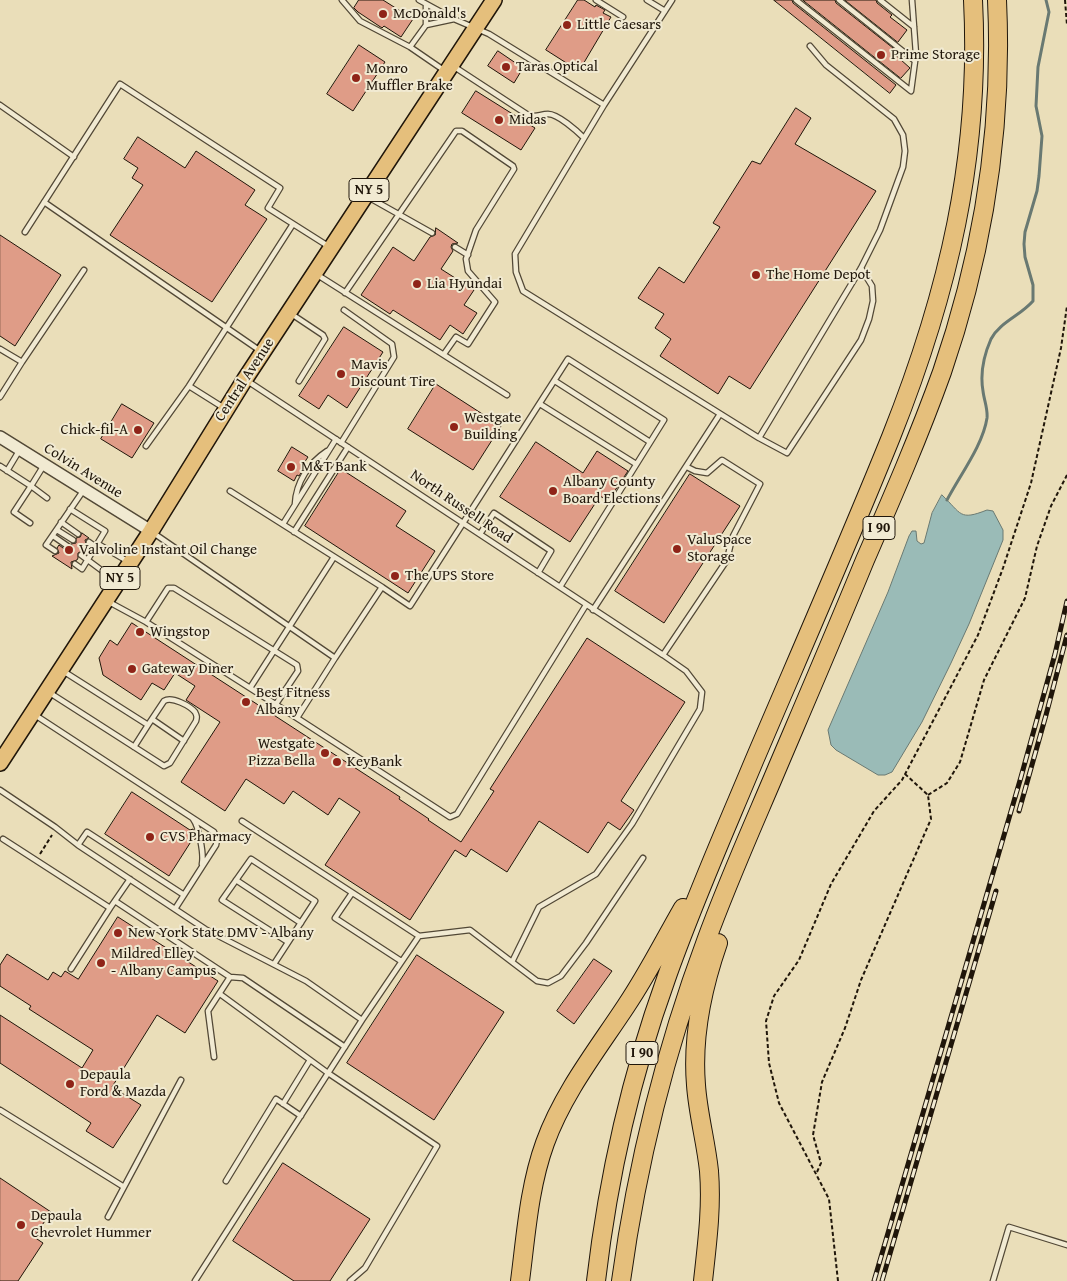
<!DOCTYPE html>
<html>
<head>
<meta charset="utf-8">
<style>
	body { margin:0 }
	canvas { display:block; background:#eadeb9 }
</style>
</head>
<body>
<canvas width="1067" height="1281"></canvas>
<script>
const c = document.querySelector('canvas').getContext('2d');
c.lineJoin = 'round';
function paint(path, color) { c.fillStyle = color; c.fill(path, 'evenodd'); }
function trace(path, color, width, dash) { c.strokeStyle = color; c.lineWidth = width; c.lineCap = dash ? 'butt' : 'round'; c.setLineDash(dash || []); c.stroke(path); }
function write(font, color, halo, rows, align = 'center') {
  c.font = font + ' "Gentium Book Plus",serif'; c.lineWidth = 4; c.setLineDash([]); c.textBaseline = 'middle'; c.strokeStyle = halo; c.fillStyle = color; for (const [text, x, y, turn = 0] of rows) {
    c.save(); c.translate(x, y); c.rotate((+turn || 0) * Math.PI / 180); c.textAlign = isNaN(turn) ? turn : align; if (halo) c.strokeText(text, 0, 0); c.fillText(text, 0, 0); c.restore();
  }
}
const water = new Path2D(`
	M942 495C962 514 959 521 987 510L993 511 1003 530V540L969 624 951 663 922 722 892 772 885 775H878L836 750 831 745 828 730 888 592 909 536 912 531H916L917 541 921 544 924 543 932 513Z`);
const stream = new Path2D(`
	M947 500C960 475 983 445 987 418 988 409 984 400 983 391 980 374 984 355 991 339 1000 322 1020 316 1033 301V285L1025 257 1024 244 1025 232 1037 191 1039 176 1042 136 1036 106 1038 67 1049 12 1046 0`);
const building = new Path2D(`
	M359 0H383L413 19 401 37 384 26 382 28 358 12 354 8Z
	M578 0H584L595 7 596 5 605 10 603 13 611 17 579 71 546 50Z
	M774 0H792L793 3 896 85 890 93Z
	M803 0H835L836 3 893 48 891 51 910 68 901 78Z
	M845 0H876L877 3 892 15 890 17 907 30 898 42Z
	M359 45 385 62 353 111 327 94Z
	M498 51 523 68 514 83 488 66Z
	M476 91 535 128 521 150 462 113Z
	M796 108 811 118 795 144 876 191 750 389 729 376 718 394 660 356 671 339 655 328 664 314 638 298 659 267 684 283 720 227 713 223 752 161 760 164Z
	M138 137 185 168 196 151 255 190 245 205 267 219 212 302 110 235 143 185 132 178 138 168 124 159Z
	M436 228 458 243 452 244 451 247 453 251 441 269 474 290 464 305 477 313 463 334 450 325 440 340 393 310 390 314 361 295 393 247 414 261 430 237 435 235Z
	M0 235 61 275 15 346 0 336Z
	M344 327 383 352 347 408 328 395 319 409 299 396Z
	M436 384 501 426 473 470 408 429Z
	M122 404 154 423 132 458 101 439Z
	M536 442 583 473 597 451 628 471 608 501 600 496 570 542 500 497Z
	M292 447 308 457 304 463 306 465 299 476 297 475 294 481 278 471Z
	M341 469 406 511 396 526 435 551 408 593 305 526Z
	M690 474 740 506 664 623 615 591Z
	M82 533 89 538 85 540 86 544 81 546 83 551 78 553V558L77 560 71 562 72 569 52 556 59 553 57 548 59 545 67 551 71 550 73 547 71 544 76 543V538L80 537Z
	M132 623 400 797 399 799 429 819 428 820 461 842 494 791 490 789 587 638 685 702 621 801 634 810 620 830 608 822 588 853 539 821 507 872 471 849 466 857 455 850 410 920 325 865 360 812 339 798 328 815 293 791 284 804 246 779 225 811 181 782 220 722 186 700 195 686 175 673 164 690 152 683 141 700 103 675 99 658 110 640 117 645Z
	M132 792 190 830 193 829 196 839 192 840 169 876 105 834Z
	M118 917 218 981 185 1033 157 1015 112 1087 141 1105 113 1148 86 1131 91 1123 0 1063V1015L82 1068 93 1050 29 1009 31 1006 0 986V965L7 954 48 980 53 972 61 977 65 971 78 979Z
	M417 955 504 1012 434 1120 347 1063Z
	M594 959 612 971 574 1024 557 1011Z
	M283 1163 370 1219 330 1281H294L233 1241Z
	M0 1178 51 1212 34 1237 43 1243 18 1281H0Z`);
const path = new Path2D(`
	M1065 0 1067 25
	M928 795 947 783 960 762 984 680 1025 598 1037 546 1051 506 1067 475
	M40 854 52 835
	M817 1172 821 1163 813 1135 822 1082 845 1028 861 980 931 819 928 795 905 774
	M838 1281 829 1199 779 1103 769 1063 766 1021 774 996 799 960 831 884 874 811 902 780 978 635 1003 568 1031 483 1061 348 1067 306`);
const service = new Path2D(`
	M342 0 360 21 410 47 445 71
	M419 0 454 19 489 34 604 105 672 0
	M596 0 623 17
	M647 0 665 11
	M796 0 911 91 916 54 912 0
	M839 0 915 61
	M880 0 914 27
	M426 25 454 19
	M410 47 426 25V4
	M453 66 528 115C536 118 540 114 548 114 558 114 577 131 584 138
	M0 105 74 157
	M604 105 515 254 516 272 523 291 759 438 861 268 880 230 903 167 905 151 903 135 894 119 826 65 810 46
	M368 197 432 233
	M44 202 259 350
	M25 232 120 84 280 188 268 208 328 246
	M455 247 468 255
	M316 274 507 395
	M345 293 456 131H462L513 166 514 169 476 230 466 259 468 271 495 302 468 344 456 337 444 354
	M290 313 323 335 325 339 299 381
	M0 349 22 362
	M246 380 663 655 686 671 702 692 700 709 632 824 596 874 539 907 512 962 470 930 419 936 362 1020
	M555 381 650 442
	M189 386 224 408
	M0 397 22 362 84 270
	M540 404 636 464
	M759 438 787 453 861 340 869 319 873 301 872 286 861 268
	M341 443 394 357 392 344 344 310
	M146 446 189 386 293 224
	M0 466 31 486 44 465
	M7 471 19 451
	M230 491 382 587
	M295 504C296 482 309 463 327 451
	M70 509 105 531 82 569 75 564
	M61 522 78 534
	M30 523 14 512 31 486 47 498
	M283 524 336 439
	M57 530 73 540
	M152 532 335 658 297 718 450 817 457 814 586 605
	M294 532 348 447
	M480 534 494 513 551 551 538 573
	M53 536 69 547
	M89 542 96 547
	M98 544 129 562
	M85 548 92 553
	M55 551 46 545 83 491
	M81 555 116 581
	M109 602 146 622
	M593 610 720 414
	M663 655 727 560 732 538 760 484 722 460 707 473 695 471 687 467
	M335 658 382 587 410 606 568 359 664 420 560 587
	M250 688 146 622 168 588H174L297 665 298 671 276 704
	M50 693 164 766 170 763 196 721C197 717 197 716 195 712 190 706 172 696 164 701L148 725 63 671
	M35 715 214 832 217 840 216 845 175 909
	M297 718 250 688 334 557
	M152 719 184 741
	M134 747 148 725
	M0 790 55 827 78 845 205 929 306 981 362 1020 195 1281
	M193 819C199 827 204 854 202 864
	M242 821 419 936
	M3 839 110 908 130 879
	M78 845 87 832 184 895
	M236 880 301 923
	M352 893 335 918 401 961
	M115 901 230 977 243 978 345 1047
	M512 962 537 981 548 983 561 976 586 943 643 858
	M274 964 315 901 251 859 222 900 288 942
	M71 969 110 908
	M220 994 328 1073 437 1146 365 1268 350 1281
	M214 1057 208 1011 230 977
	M283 1104 310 1060
	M0 1110 124 1187
	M226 1181 276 1099 301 1116
	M108 1217 181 1080
	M993 1281 1009 1227 1067 1245`);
const tertiary = new Path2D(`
	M0 437 151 531`);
const primary = new Path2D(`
	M0 763 151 531 245 379 494 0`);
const motorway = new Path2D(`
	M520 1281C526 1235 529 1187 545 1143 563 1093 597 1050 626 1006 647 975 664 941 683 908
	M596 1281C608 1178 631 1076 666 979 692 905 724 833 754 761 800 653 847 546 891 437 948 294 981 156 973 0
	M621 1281C637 1164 665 1051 706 941 726 886 750 832 773 778 804 705 835 633 865 560 892 498 919 436 942 372 983 253 1003 126 997 0
	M703 1281C707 1244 712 1208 709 1171 706 1142 698 1114 696 1085 692 1037 702 989 718 943`);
const rail = new Path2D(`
	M1019 811 1046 715 1067 635
	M874 1281 1021 777 1055 654 1067 601
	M882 1281 996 891`);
const markers = [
	[383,14,5,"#8f2418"],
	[567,25,5,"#8f2418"],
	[881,55,5,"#8f2418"],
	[506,67,5,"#8f2418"],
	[356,78,5,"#8f2418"],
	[499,120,5,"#8f2418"],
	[756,275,5,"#8f2418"],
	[417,284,5,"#8f2418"],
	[341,374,5,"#8f2418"],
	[454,427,5,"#8f2418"],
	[138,430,5,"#8f2418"],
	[291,467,5,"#8f2418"],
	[553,491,5,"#8f2418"],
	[677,549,5,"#8f2418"],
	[69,550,5,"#8f2418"],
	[395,576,5,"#8f2418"],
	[140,632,5,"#8f2418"],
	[132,669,5,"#8f2418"],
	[246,702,5,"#8f2418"],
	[325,753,5,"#8f2418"],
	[337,762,5,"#8f2418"],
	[150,837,5,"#8f2418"],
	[118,933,5,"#8f2418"],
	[101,963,5,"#8f2418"],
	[70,1084,5,"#8f2418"],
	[21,1225,5,"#8f2418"]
];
const shields = [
	[369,190,40],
	[879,528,32],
	[120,578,40],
	[642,1053,32]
];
const shieldNames = [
	["NY 5",369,190],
	["I 90",879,528],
	["NY 5",120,578],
	["I 90",642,1053]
];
const poiNames = [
	["McDonald's",393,14],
	["Little Caesars",577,25],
	["Prime Storage",891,55],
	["Taras Optical",516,67],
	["Monro",366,69],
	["Muffler Brake",366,86],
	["Midas",509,120],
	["The Home Depot",766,275],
	["Lia Hyundai",427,284],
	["Mavis",351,365],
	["Discount Tire",351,382],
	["Westgate",464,418],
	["Building",464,435],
	["Chick-fil-A",128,430,"right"],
	["M&T Bank",301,467],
	["Albany County",563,482],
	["Board Elections",563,499],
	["ValuSpace",687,540],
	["Storage",687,557],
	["Valvoline Instant Oil Change",79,550],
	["The UPS Store",405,576],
	["Wingstop",150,632],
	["Gateway Diner",142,669],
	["Best Fitness",256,693],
	["Albany",256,710],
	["Westgate",315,744,"right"],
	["Pizza Bella",315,761,"right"],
	["KeyBank",347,762],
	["CVS Pharmacy",160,837],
	["New York State DMV - Albany",128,933],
	["Mildred Elley",111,954],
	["- Albany Campus",111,971],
	["Depaula",80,1075],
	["Ford & Mazda",80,1092],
	["Depaula",31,1216],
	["Chevrolet Hummer",31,1233]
];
const streetNames = [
	["Central Avenue",245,380,-57],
	["Colvin Avenue",83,471,32],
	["North Russell Road",461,507,34]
];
paint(water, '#9abbb7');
trace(water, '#697972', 1);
trace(stream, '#697972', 3);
paint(building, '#df9c87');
trace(building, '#20160a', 1);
trace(service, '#524836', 7);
trace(tertiary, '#524836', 14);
trace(primary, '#20160a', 18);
trace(motorway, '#20160a', 20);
trace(path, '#20160a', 2, [4, 2.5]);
trace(service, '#f1ead2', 4.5);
trace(tertiary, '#f1ead2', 11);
trace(primary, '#e5bf7c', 15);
trace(motorway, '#e5bf7c', 18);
trace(rail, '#20160a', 5);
trace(rail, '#f1ead2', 3, [9]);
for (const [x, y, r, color] of markers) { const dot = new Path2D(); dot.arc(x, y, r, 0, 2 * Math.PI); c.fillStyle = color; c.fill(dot); trace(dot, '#f1ead2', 2); }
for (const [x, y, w] of shields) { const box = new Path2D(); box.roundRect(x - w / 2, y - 11.5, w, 23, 4); c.fillStyle = '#f1ead2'; c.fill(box); trace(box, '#20160a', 1); }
write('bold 14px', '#20160a', null, shieldNames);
write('15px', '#20160a', '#f1ead2', poiNames, 'left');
write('15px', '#20160a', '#f1ead2', streetNames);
</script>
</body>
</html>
